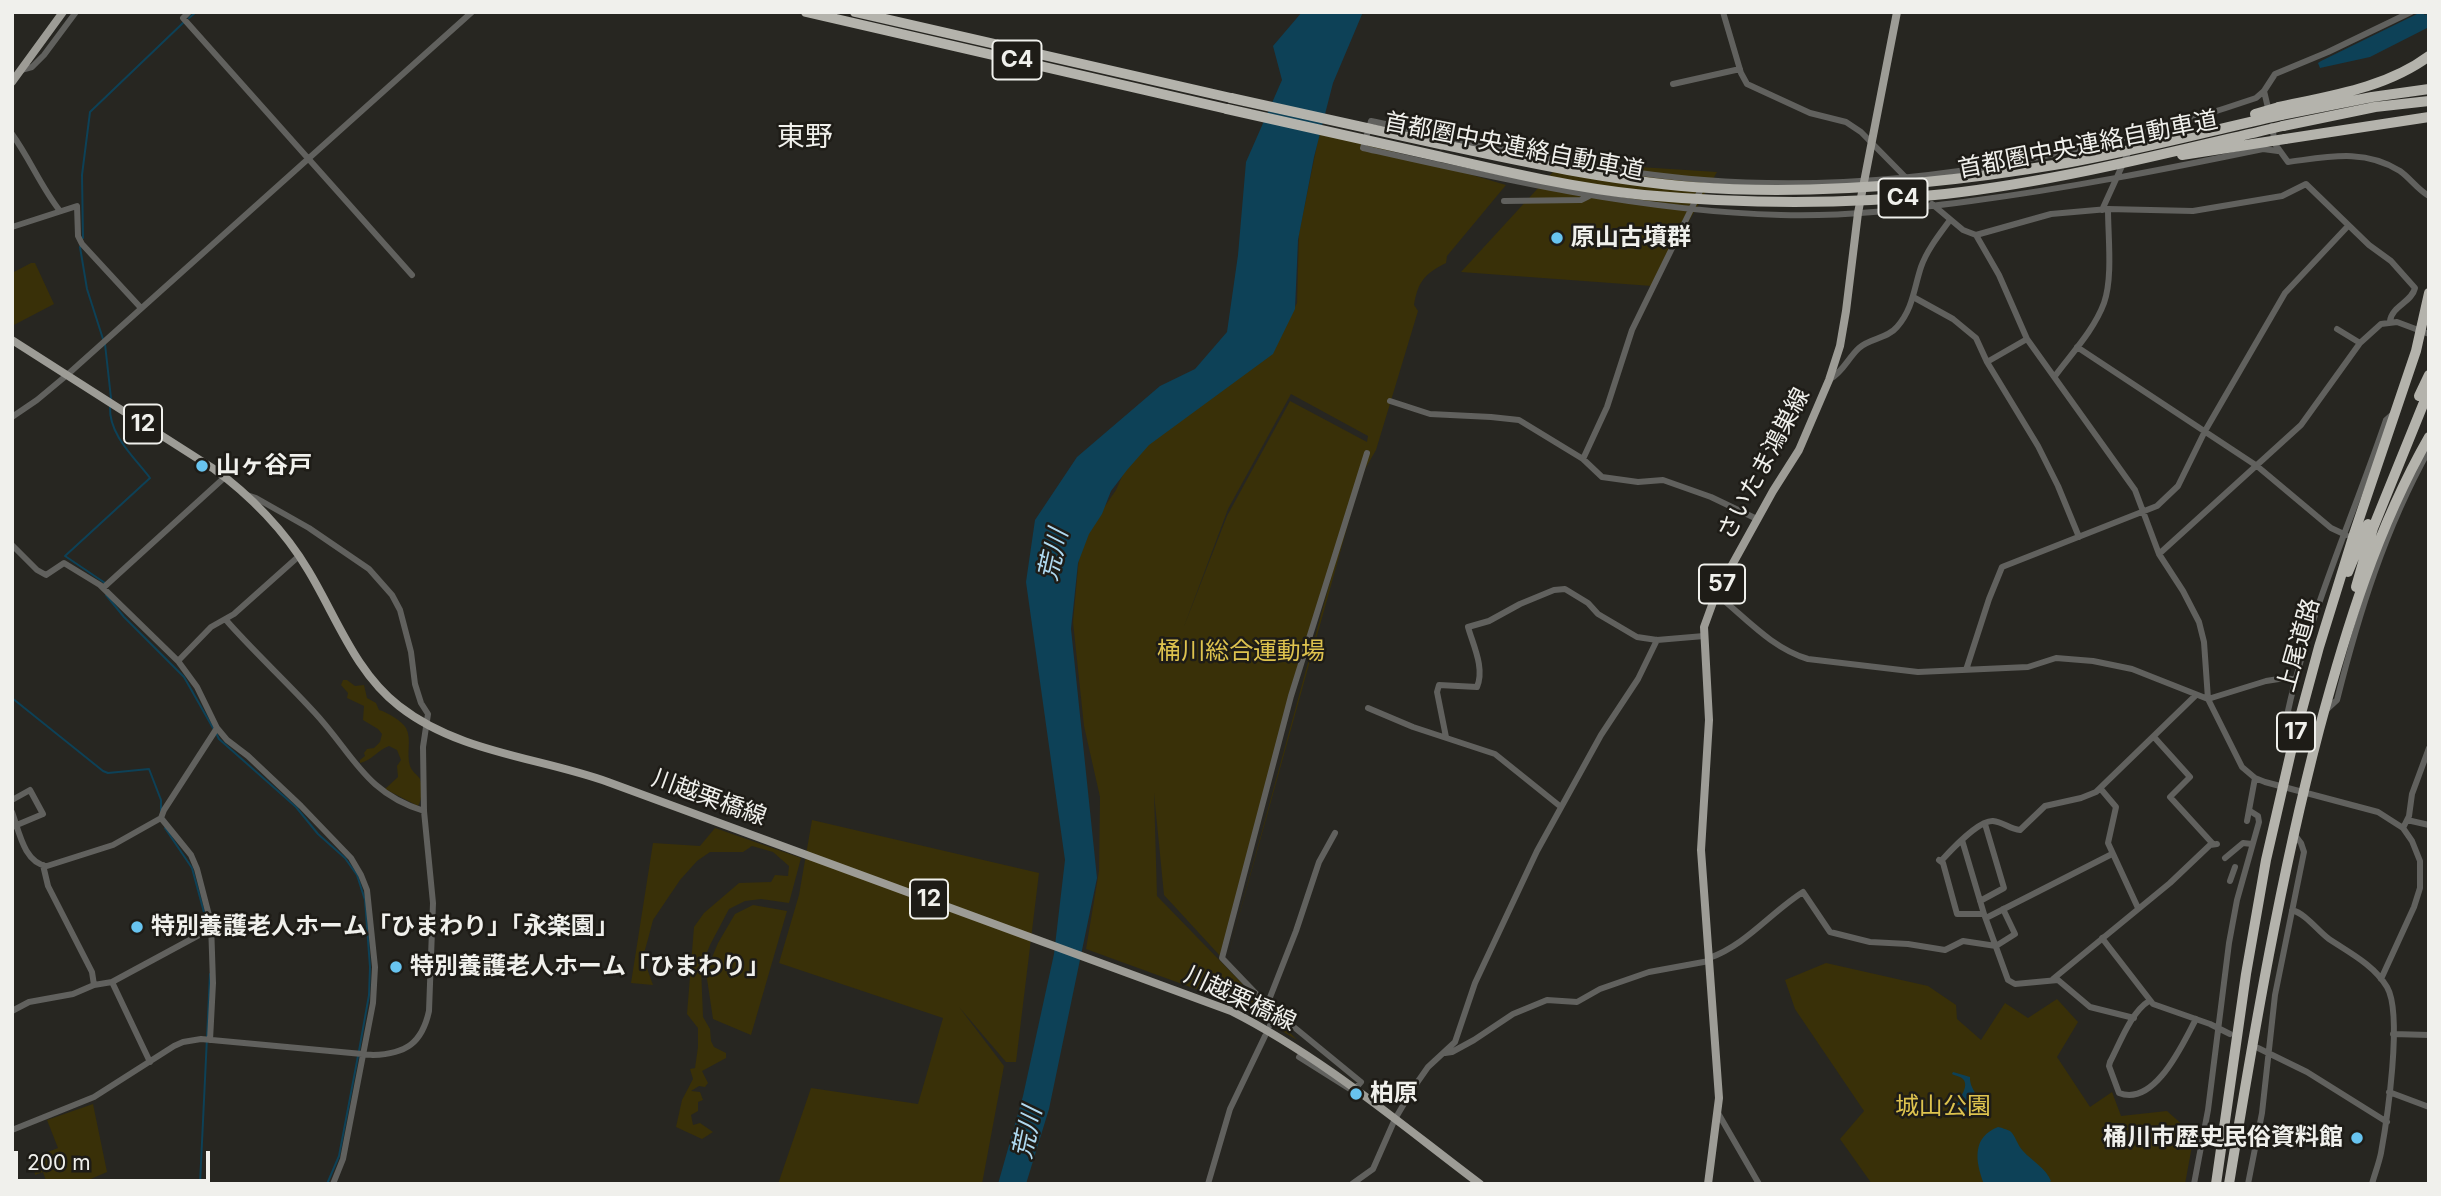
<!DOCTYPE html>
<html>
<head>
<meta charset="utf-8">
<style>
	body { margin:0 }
	#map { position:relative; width:2441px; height:1196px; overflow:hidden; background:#272621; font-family:Inter,sans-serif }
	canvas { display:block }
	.frame { position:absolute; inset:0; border:14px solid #f0f0ec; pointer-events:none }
	.scale { position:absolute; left:14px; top:1151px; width:196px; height:32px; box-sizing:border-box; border:4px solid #f0f0ec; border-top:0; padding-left:9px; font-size:21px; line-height:24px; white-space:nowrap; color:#f0f0ec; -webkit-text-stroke:5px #1e1c17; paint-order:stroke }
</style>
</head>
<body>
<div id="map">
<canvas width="2441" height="1196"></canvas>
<div class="frame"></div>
<div class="scale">200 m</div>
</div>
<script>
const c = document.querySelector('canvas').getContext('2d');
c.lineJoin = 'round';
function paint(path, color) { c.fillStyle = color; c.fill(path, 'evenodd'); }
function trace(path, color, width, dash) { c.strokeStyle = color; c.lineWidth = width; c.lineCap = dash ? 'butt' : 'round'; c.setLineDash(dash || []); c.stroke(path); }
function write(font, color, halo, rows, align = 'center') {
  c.font = font + ' Inter,"Noto Sans JP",sans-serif'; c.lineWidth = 5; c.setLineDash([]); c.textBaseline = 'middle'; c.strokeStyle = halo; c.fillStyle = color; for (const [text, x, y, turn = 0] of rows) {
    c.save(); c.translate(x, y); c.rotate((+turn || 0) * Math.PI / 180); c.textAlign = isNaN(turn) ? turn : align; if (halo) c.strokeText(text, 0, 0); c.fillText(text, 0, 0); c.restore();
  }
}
const green = new Path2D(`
	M1320 130 1506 185 1447 256 1446 263C1424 274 1418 282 1414 305L1418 311 1376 450 1365 469 1355 499 1226 963 1354 494 1291 696 1222 958 1164 895 1154 793 1157 896 1297 1040 1252 1013 1215 996 1086 949 1099 871 1100 797 1084 726 1073 622 1079 557 1090 528 1116 490 1128 463 1150 439 1274 347 1297 303 1299 233ZM1291 394 1368 436 1367 442 1290 401 1227 516 1183 629 1228 509Z
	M1562 162 1717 172 1652 286 1461 272Z
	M31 263H35L54 304 12 326V273Z
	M343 680H347L355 686 364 685 367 698 376 703 379 710C387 712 402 721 406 728 412 739 406 754 410 766 412 772 417 774 420 779 423 787 422 800 418 806L385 789 398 777 397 766 401 760 397 750 389 746C378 750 371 761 360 763V760L365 756 364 753 367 749 374 748 380 742 382 734 378 729 363 720 364 706 347 698 348 693 341 685Z
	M812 820 1039 873 1016 1062H1006L959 1007 1004 1066 982 1184H778L811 1088 918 1104 943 1018 779 963 799 895Z
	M715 828 801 858 789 903 761 899 745 901 729 909 710 945 701 967 703 1017 710 1029 711 1041 714 1047 726 1053V1058L702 1071 708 1083 705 1087 699 1086 691 1091 700 1092 703 1100 698 1102V1111L691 1115 693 1125 700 1123 713 1132 702 1139 676 1127 682 1100 693 1079 690 1069 695 1068 698 1047V1028L687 1014 694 927 704 913 739 883 771 882 775 875 788 876 789 866 773 852 752 846 743 852H710L697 861 680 880 653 920 648 939 643 957 653 985 631 983 653 843 700 846Z
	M753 905 787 911 751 1035 713 1019 706 972 718 943 735 914Z
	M1826 963 1928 986 1956 1005 1957 1019 1981 1040 2005 1003 2028 1018 2057 999 2078 1022 2057 1057 2090 1107 2112 1092 2121 1116 2167 1111 2194 1135 2185 1184H1872L1840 1139 1864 1111 1795 1009 1785 980Z
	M93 1104 107 1172 79 1184H47L43 1172 35 1175 32 1158 58 1148 47 1120Z`);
const water = new Path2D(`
	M1302 12H1363L1333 83 1314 157 1298 240 1295 309 1273 354 1149 445 1127 470 1111 491 1102 514 1089 534 1078 563 1071 629 1097 878 1049 1109 1026 1184H998L1023 1096 1054 954 1065 860 1026 582 1035 520 1077 457 1160 386 1195 369 1227 332 1238 255 1246 162 1282 80 1273 46Z
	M2421 12 2425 15 2429 13V27L2370 57 2320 68 2318 63 2321 61Z
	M1953 1072 1970 1077C1969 1093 1988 1100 1979 1117L1965 1115 1956 1107C1958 1099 1970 1087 1963 1079 1960 1076 1956 1076 1952 1074Z
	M1998 1127C2000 1127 2008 1130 2010 1131 2016 1136 2017 1145 2023 1151 2032 1161 2046 1168 2051 1181L2047 1184H1984C1975 1161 1972 1137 1998 1127Z`);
const stream = new Path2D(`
	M189 18 196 12
	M83 238 82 175 90 112 184 22
	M80 247 87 289 103 339
	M105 344 111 398
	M105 583 65 556 150 478C134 457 109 435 110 407
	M106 595 124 617 184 677 213 728
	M12 698 103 771 108 773 149 769 161 800V812
	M216 733 219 739 296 807 318 834 345 858 357 875 365 900 370 967 369 995 359 1051
	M165 828 192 868 208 927
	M200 1184 210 974
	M327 1184 339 1156 358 1056`);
const minor = new Path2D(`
	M189 12 183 18 412 275
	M1723 12 1741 73 1747 84 1810 113 1846 122 1861 132 1924 196
	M21 70 32 67 44 55 76 12
	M1673 84 1740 69
	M2264 91 2269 112
	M2272 126 2275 144 2288 162C2327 157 2364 148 2400 171 2410 178 2418 190 2429 196
	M12 134C30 159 41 187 60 211
	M2278 151 2263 149C2166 169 2070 188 1971 201 1909 209 1845 217 1781 215 1639 211 1501 179 1363 148L1371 121C1481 144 1592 171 1704 180 1891 195 2080 158 2256 98L2264 91 2275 74 2328 52 2411 12
	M1504 201 1581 200 1589 196
	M1932 204 1963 230 1976 235 1999 275 2027 339 2135 490 2159 554 2183 591 2199 622 2204 642 2208 699 2242 767 2255 778 2265 782 2378 812 2403 828 2412 841 2420 861V888L2414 907 2381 979
	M2102 210 2137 133
	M12 227 77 206 78 236 82 244 141 308
	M1976 235 2051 214 2108 209 2193 211 2282 196 2306 184 2369 245 2391 261 2415 288C2412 302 2392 306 2390 321
	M1915 298 1953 319 1976 338 1987 362 2038 446 2058 486 2079 537
	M2337 329 2360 343
	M2077 347 2257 466 2331 528 2346 535
	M1987 362 2027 339
	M2055 376C2072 353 2094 330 2104 303 2113 277 2108 237 2108 209
	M1830 379C1843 372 1848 358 1859 348 1870 338 1887 339 1897 327 1913 309 1914 288 1921 267 1927 250 1939 235 1950 220
	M1390 401 1430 414 1491 417 1519 420 1583 459 1602 477 1638 482 1663 480 1711 497 1757 519
	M12 417 37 400 67 375 472 12
	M1583 459 1607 407 1632 330 1703 185
	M12 545 37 570 46 575 64 563 100 585 178 661 197 687 217 728 227 740 248 756 301 806 351 858 361 875 367 890 375 967 373 1003 343 1159 333 1184
	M2159 554 2301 425 2360 343 2381 324 2397 322 2429 334
	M103 588 225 477
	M1716 594C1745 617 1771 648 1808 659L1918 672 2028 667 2056 658 2093 661 2132 669 2208 699 2266 681 2285 678 2297 680
	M226 620C254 652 286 681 315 713 353 754 365 793 424 811
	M178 661 211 627 234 614 299 556
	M1966 670 1989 599 2002 567 2157 506 2178 486 2205 431 2285 293 2348 226
	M1368 708 1413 727 1495 754 1561 807
	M2325 711 2337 700C2359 613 2385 529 2429 450
	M2297 729 2288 711C2309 614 2354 514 2386 420L2394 413
	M1446 737 1437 692 1439 685 1477 687C1485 668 1473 645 1468 627L1489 621 1520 604 1554 590 1565 589 1588 603 1598 614 1637 637 1657 640 1704 636
	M2154 737 2190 777 2170 797 2213 844
	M2100 788 2116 807 2108 843 2138 908
	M12 800 30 790 43 814 12 827
	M12 812C19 831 24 863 47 866L113 845 161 818 191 855 197 869 211 923 213 983 210 1040
	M161 818 164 810 217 728
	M2407 820 2429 825
	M2247 821 2255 778
	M2403 828 2409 816 2412 794 2429 748
	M1962 840 1984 914 2008 980 2015 984 2058 980 2090 1007 2134 1018
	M2225 858 2243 843 2252 844
	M1939 860 1943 863 1957 914H1984
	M1941 861C1950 851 1979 820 1993 821 2003 822 2010 829 2020 830L2045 806 2081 798 2096 792 2195 696
	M2230 881 2235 867
	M1980 901 2004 888 1985 824
	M2292 910C2306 914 2317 930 2329 939 2350 953 2374 965 2387 987 2403 1014 2387 1120 2381 1153 2379 1163 2375 1173 2372 1184
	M1986 918 2112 854
	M2102 938 2153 1004 2210 1024 2230 1034
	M1709 958C1746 945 1770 913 1803 892L1830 932 1870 942 1908 944 1945 950 1963 941 1996 946 2015 934 2003 909
	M2053 979 2170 883 2210 845 2217 844
	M112 982 150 1062
	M94 985 112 982 212 928
	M2149 1001C2131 1012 2120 1043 2110 1062L2109 1066 2119 1093C2155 1107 2183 1043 2196 1019
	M1267 1005 1296 931 1319 862 1335 833
	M12 1011 29 1002 73 994 94 985 92 972 48 886 43 865
	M1270 1025 1277 1013
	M2393 1034 2429 1035
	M2258 1048 2307 1072 2387 1122
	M1445 1053 1452 1052 1474 1040 1513 1014 1547 1000 1577 1002 1600 989 1649 972 1709 961
	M1299 1057 1353 1091 1361 1082 1267 1005 1222 958 1291 696 1367 453
	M2389 1092 2429 1107
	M1718 1113 1759 1184
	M12 1130 94 1097 174 1046 183 1042 201 1039 373 1055C406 1054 422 1043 429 1011L433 903 424 811 423 747 428 714 421 703 415 684 411 652 400 610 392 595 369 569 309 528 256 498 247 495
	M1208 1184 1230 1109 1265 1036
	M1352 1184 1373 1169 1395 1119 1414 1087 1428 1067 1455 1042 1475 983 1537 851 1601 735 1638 679 1657 640
	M2194 1184 2208 1110 2229 943 2237 900 2259 822 2258 816 2250 811
	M2248 1184 2262 1113 2275 995 2304 852 2301 843 2294 834`);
const major = new Path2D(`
	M12 82 63 12
	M12 340 214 469C250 495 285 531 308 570 336 616 355 672 399 706 459 753 538 757 608 782L1231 1011C1322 1057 1399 1123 1480 1184
	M1708 1184 1719 1098 1701 850 1709 720 1704 627 1716 594 1773 491 1799 450 1829 380 1840 346 1846 311 1858 213 1897 12`);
const highway = new Path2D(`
	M806 12 1227 109
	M855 12 1231 98
	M2279 107C2330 96 2386 88 2429 56
	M2281 115 2372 97 2429 89
	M2283 126 2375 107 2429 101
	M2285 139 2429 117
	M2419 396 2429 375
	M2348 572 2368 524
	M2356 587 2373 528 2429 390
	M2216 1184 2246 974 2266 860 2293 743 2319 647 2354 534 2416 351 2429 293
	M2229 1184C2254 1032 2280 879 2319 730 2346 629 2377 528 2429 437`);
const highwayBridge = new Path2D(`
	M1231 98C1300 113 1370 129 1440 144 1524 162 1607 180 1693 187 1818 196 1943 184 2066 163 2138 150 2209 131 2281 115
	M1227 109C1297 124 1367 140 1437 156 1506 172 1574 188 1644 195 1744 204 1845 205 1945 194 2059 181 2171 152 2283 126
	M2255 114 2279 107
	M2182 155 2285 139`);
const markers = [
	[1557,238,7,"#68c4f0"],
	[202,466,7,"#68c4f0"],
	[137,927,7,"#68c4f0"],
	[396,967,7,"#68c4f0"],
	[1356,1094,7,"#68c4f0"],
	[2357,1138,7,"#68c4f0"]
];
const shields = [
	[1017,60,49],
	[1903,198,49],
	[143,424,38],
	[1722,584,46],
	[2296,732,38],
	[929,899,38]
];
const shieldNames = [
	["C4",1017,60],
	["C4",1903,198],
	["12",143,424],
	["57",1722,584],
	["17",2296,732],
	["12",929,899]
];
const streetNames = [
	["首都圏中央連絡自動車道",2088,145,-11],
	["首都圏中央連絡自動車道",1514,147,11],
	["さいたま鴻巣線",1764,464,-62],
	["上尾道路",2299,645,-74],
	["川越栗橋線",709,798,20],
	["川越栗橋線",1240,999,25]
];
const poiNames = [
	["原山古墳群",1571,238],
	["山ヶ谷戸",216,466],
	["特別養護老人ホーム「ひまわり」「永楽園」",151,927],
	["特別養護老人ホーム「ひまわり」",410,967],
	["柏原",1370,1094],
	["桶川市歴史民俗資料館",2343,1138,"right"]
];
const parkNames = [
	["桶川総合運動場",1241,652],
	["城山公園",1943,1107]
];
const waterNames = [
	["荒川",1054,555,-77],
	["荒川",1028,1133,-78]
];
const quarterNames = [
	["東野",805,138]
];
paint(green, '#393008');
paint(water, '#0d4157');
trace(stream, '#0d4157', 2);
trace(minor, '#61615e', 6);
trace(major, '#9d9c96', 8);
trace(highway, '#b4b3ac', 10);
trace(highwayBridge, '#b4b3ac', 10);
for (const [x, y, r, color] of markers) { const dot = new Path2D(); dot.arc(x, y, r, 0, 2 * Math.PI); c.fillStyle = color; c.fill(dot); trace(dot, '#1e1c17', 2.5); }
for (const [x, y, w] of shields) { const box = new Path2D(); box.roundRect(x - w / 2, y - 19.5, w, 39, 5); c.fillStyle = '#1e1c17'; c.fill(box); trace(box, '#f0f0ec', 2); }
write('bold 23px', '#f0f0ec', null, shieldNames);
write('24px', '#f0f0ec', '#1e1c17', streetNames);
write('bold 24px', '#f0f0ec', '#1e1c17', poiNames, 'left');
write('24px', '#dec34e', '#1e1c17', parkNames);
write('italic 26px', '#afd9f0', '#1e1c17', waterNames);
write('28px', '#f0f0ec', '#1e1c17', quarterNames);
</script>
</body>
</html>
